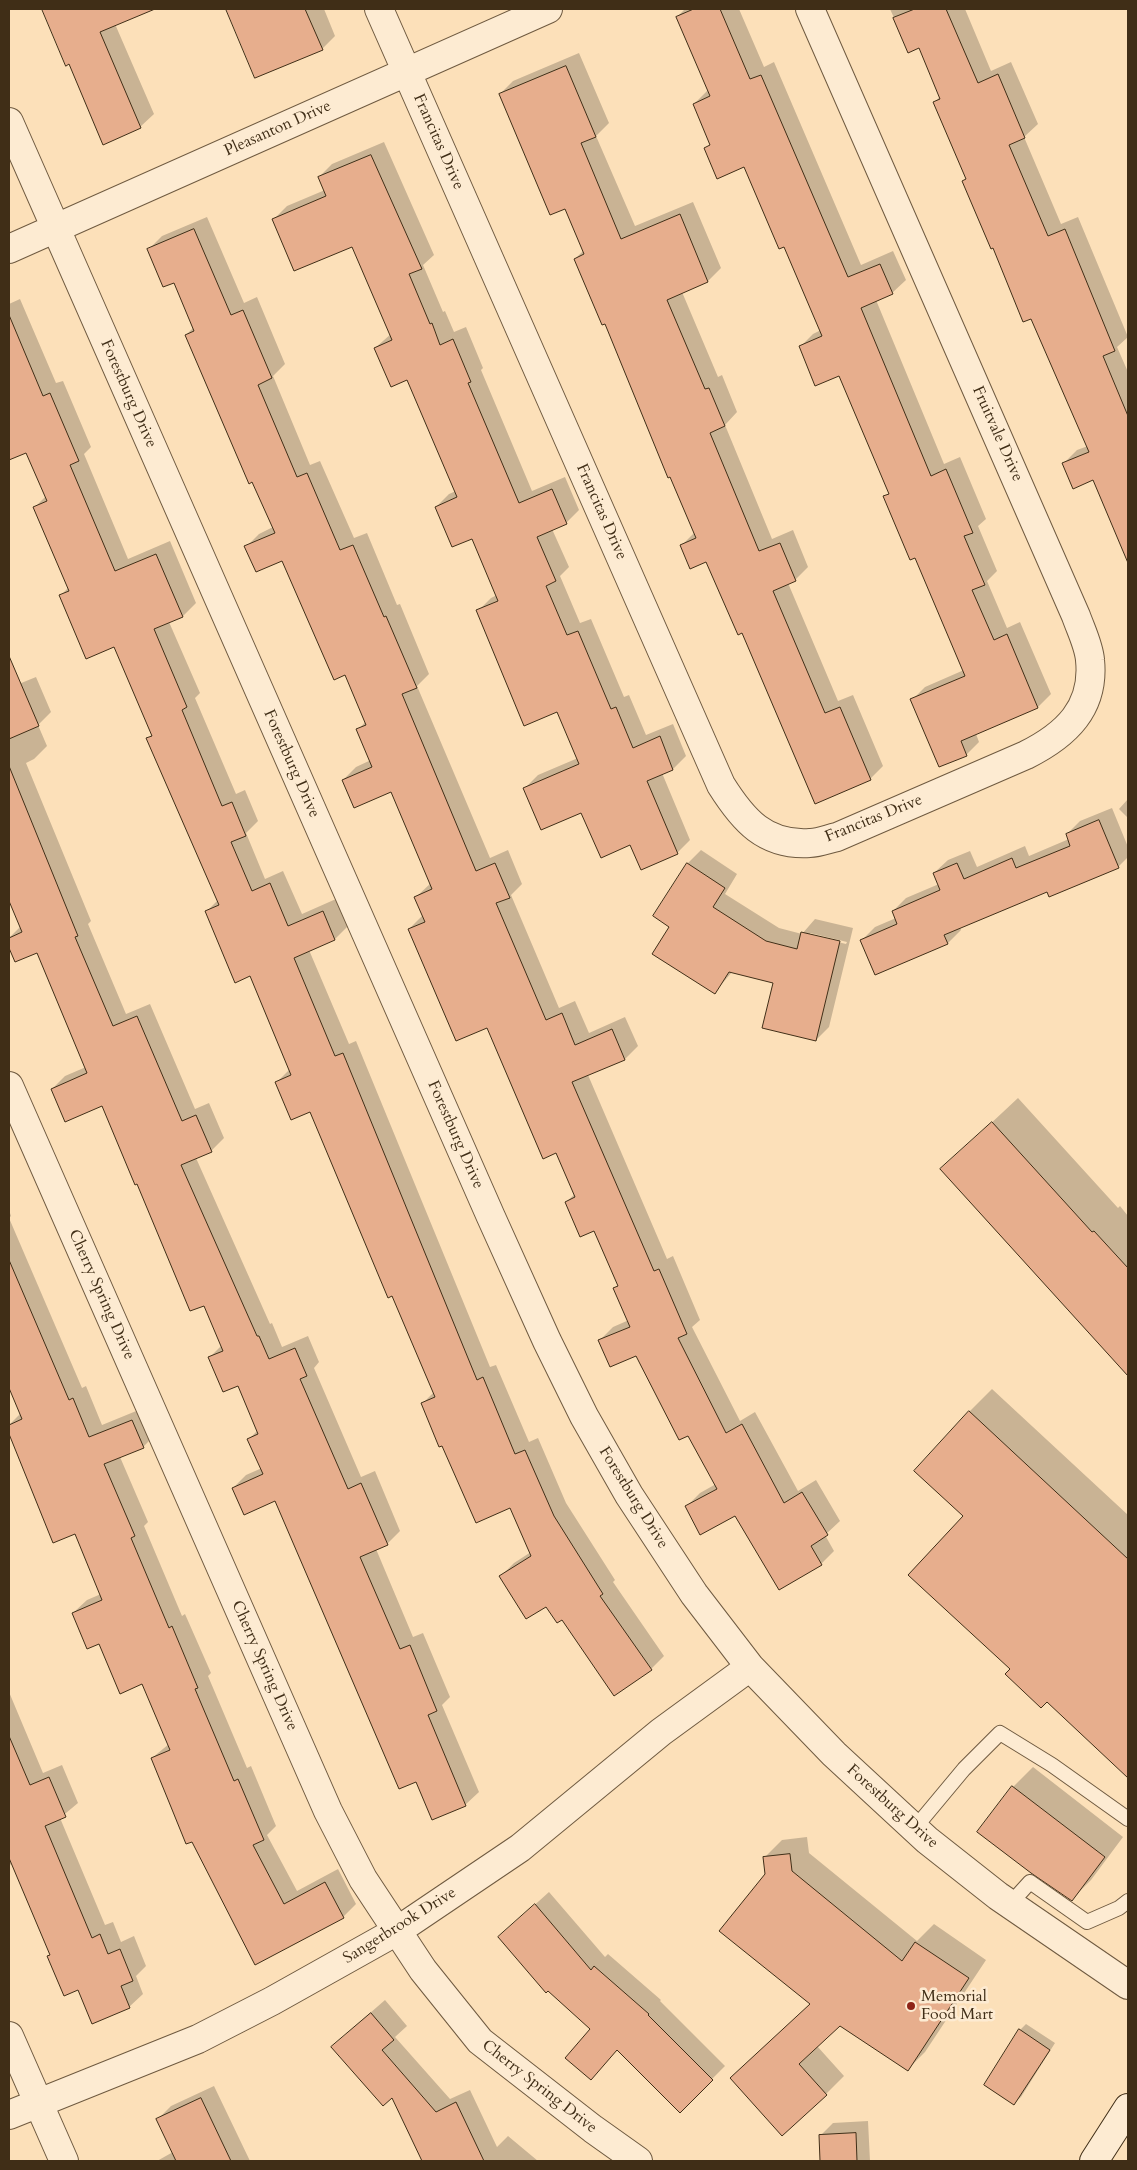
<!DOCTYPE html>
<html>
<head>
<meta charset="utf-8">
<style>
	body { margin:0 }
	#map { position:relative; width:1137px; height:2170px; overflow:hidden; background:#fce0b9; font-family:Cardo,serif }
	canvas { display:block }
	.frame { position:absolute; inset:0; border:10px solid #402e17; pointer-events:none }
</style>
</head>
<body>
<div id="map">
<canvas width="1137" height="2170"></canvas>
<div class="frame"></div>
</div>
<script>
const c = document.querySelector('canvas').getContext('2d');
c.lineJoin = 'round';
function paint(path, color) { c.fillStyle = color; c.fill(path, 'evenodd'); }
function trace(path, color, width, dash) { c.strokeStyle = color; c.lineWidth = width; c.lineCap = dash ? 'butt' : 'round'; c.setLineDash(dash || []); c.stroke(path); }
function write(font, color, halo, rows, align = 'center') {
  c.font = font + ' Cardo,serif'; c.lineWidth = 5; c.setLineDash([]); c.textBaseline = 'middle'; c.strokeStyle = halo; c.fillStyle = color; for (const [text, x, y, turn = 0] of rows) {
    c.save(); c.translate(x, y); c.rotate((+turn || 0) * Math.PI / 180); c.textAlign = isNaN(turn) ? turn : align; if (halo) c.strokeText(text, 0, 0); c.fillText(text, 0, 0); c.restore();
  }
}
const shadow = new Path2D(`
	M44 9H152L115 24 154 114 140 127 70 63 67 64Z
	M227 9H324L335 36 322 49 256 77Z
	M685 9H739L764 67 774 62 861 265 893 251 906 280 892 293 876 300 944 464 960 457 986 519 978 526 997 571 987 581 1007 628 1020 622 1051 694 1038 707 976 734 979 742 966 755 912 700 925 687 964 670 915 556 885 497 890 492 840 374 800 347 813 334 821 330 785 245 744 166 706 148 711 143 694 104 708 90 677 17Z
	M890 9H965L991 71 1011 62 1038 124 1024 137 1061 224 1078 217 1128 337 1117 347 1128 372V545L1094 479 1063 464 1077 450 1088 446 1032 317 994 246 964 181 966 178 934 102 941 96 920 47 909 51Z
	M579 53 609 123 596 136 635 226 693 202 721 268 708 281 682 292 718 377 722 375 737 412 725 425 772 539 793 530 808 567 795 580 788 583 838 701 853 695 883 766 870 779 743 632 707 560 681 546 694 533 605 323 575 259 584 250 565 207 500 94 513 81Z
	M384 142 434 255 423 265 443 312 445 311 454 332 466 327 483 368 481 370 532 491 565 477 579 510 566 523 552 529 569 567 560 576 580 623 591 619 624 697 629 695 646 735 673 724 686 756 673 769 662 773 690 840 677 853 631 844 582 811 525 788 538 775 578 758 558 710 478 611 491 598 497 595 473 537 436 507 449 494 456 491 408 378 375 348 391 334 353 245 274 219 287 206 325 190 319 177 332 164Z
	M207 217 244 303 257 297 285 364 273 376 310 465 320 461 354 538 367 533 397 605 400 604 429 674 417 686 490 858 508 850 522 884 511 895 559 1008 575 1001 589 1033 625 1017 638 1046 625 1059 588 1075 667 1259 673 1256 700 1320 692 1327 740 1421 755 1412 798 1491 816 1480 840 1521 825 1535 834 1551 821 1564 735 1514 686 1507 700 1493 716 1484 689 1434 637 1354 600 1340 613 1327 629 1320 615 1288 619 1285 595 1229 566 1202 575 1194 557 1151 488 1026 409 929 422 916 416 897 431 883 391 790 343 780 356 767 371 760 358 730 366 721 346 674 282 559 246 547 259 534 273 527 186 335 194 327 174 281 149 249 162 236Z
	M20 299 56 383 63 381 91 447 84 454 128 559 170 541 196 603 183 616 169 622 200 693 195 698 236 794 245 790 258 821 246 833 265 879 283 871 302 914 336 899 348 926 335 939 309 950 349 1044 356 1041 490 1367 496 1365 529 1442 538 1438 566 1503 615 1580 613 1582 664 1656 651 1669 614 1694 562 1619 547 1605 501 1576 514 1563 531 1552 510 1506 443 1444 422 1404 434 1392 311 1110 276 1083 289 1070 250 975 206 912 218 900 148 739 152 734 114 645 60 596 69 587 35 507 46 496 27 451 9 459V304Z
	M36 677 51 712 38 725 47 746 34 759 26 763 91 921 88 924 126 1014 150 1004 195 1109 209 1103 224 1138 211 1151 196 1158 270 1324 272 1323 282 1347 308 1336 319 1362 314 1368 361 1477 375 1471 400 1531 387 1544 376 1549 413 1637 423 1633 450 1697 442 1705 479 1792 465 1805 417 1780 276 1499 233 1488 246 1475 262 1468 249 1439 258 1430 238 1384 210 1357 222 1345 204 1304 138 1182 102 1105 52 1089 65 1076 86 1067 37 952 16 961 9 945V938L21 926 9 897V880L11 877 9 872V688Z
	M1128 799V818L1119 809Z
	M1112 808 1128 847V857L1118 867 1047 890 960 927 961 930 948 943 862 940 875 927 896 918 893 911 906 898 939 884 934 873 948 860 970 851 977 867 1025 846 1029 856 1069 839 1067 834 1080 821Z
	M701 850 737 874 725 894 779 928 802 934 815 919 853 928 829 1027 816 1040 774 982 732 972 715 992 671 926 688 863ZM810 933 847 942 846 944 810 935Z
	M1018 1098 1118 1208 1120 1206 1128 1216V1374L942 1169Z
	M9 1210 11 1216 9 1218 82 1388 86 1386 102 1425 146 1407 156 1434 143 1447 120 1457 148 1522 144 1526 182 1616 185 1614 211 1673 208 1676 247 1768 251 1766 276 1826 267 1835 297 1891 338 1869 356 1904 343 1917 256 1963 152 1758 169 1744 143 1683 99 1642 73 1613 87 1600 101 1594 75 1533 54 1542 9 1431V1425L21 1413 9 1385Z
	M992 1389 1128 1515V1776L1012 1669 964 1516 969 1412Z
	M9 1692 43 1773 62 1765 78 1803 60 1818 105 1925 113 1922 121 1942 134 1936 146 1966 136 1976 143 1994 129 2007 79 1988 51 1954 12 1864 9 1865Z
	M1033 1767 1123 1837 1091 1880 1072 1899 979 1832 1013 1787Z
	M807 1837 809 1853 917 1941 934 1924 986 1960 925 2052 907 2070 840 2024 817 2046 844 2076 826 2094 731 2078 811 2004 766 1874 764 1858 782 1840Z
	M549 1892 605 1957 608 1954 661 2000 660 2001 725 2066 680 2111 618 2049 591 2078 592 2028 499 1937Z
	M385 2000 407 2026 395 2037 450 2099 470 2090 497 2147 508 2136 538 2161H423L393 2096 346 2034Z
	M1026 2024 1055 2043 1021 2097 1014 2103 1020 2030Z
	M214 2086 250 2161H157L173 2152 158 2119 171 2106Z
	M868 2121 870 2161H821L820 2136 833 2123Z`);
const building = new Path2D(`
	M42 9H155L100 32 141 128 103 145 69 64 66 66Z
	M226 9H305L323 50 255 78Z
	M694 9H720L750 79 761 75 848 277 880 264 893 294 861 308 931 476 946 469 973 533 964 536 985 585 972 590 994 640 1007 634 1038 708 961 741 967 756 939 767 910 699 965 676 915 558 910 560 883 496 889 494 839 376 815 386 799 346 822 336 784 247 779 249 744 167 717 179 704 148 710 145 693 104 710 96 676 17Z
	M915 9H946L978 83 998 74 1025 138 1009 145 1048 236 1065 229 1115 351 1103 356 1128 416V563L1093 480 1073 489 1062 463 1089 452 1031 319 1023 322 993 248 991 249 962 181 966 179 933 102 940 99 919 48 908 53 893 18Z
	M566 66 596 137 581 143 621 239 680 214 708 282 667 300 705 389 709 388 725 426 710 433 759 551 780 543 796 581 773 591 825 713 840 707 871 780 815 804 742 633 738 635 706 562 690 569 680 545 696 538 670 477 668 478 605 324 602 325 574 259 584 254 565 209 550 215 499 94Z
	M371 155 422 269 409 274 430 324 432 323 440 345 453 339 471 382 468 383 519 503 552 489 567 524 537 537 556 581 546 586 567 635 578 631 611 709 616 707 633 748 660 736 673 770 647 781 678 854 641 870 630 845 601 858 581 813 541 830 523 788 579 764 557 712 524 726 476 610 498 601 472 539 452 547 435 507 457 497 407 380 391 387 374 348 392 340 352 247 294 271 272 219 326 196 318 177Z
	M194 229 231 315 243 310 272 378 258 385 297 477 307 473 340 550 353 545 384 617 386 616 417 688 402 694 476 871 495 863 510 898 496 903 546 1020 562 1013 575 1045 612 1029 625 1060 572 1082 654 1271 659 1269 687 1334 678 1338 726 1433 742 1424 784 1503 802 1492 828 1535 811 1546 822 1565 779 1590 735 1516 700 1535 685 1506 717 1489 688 1436 679 1440 636 1356 610 1367 598 1340 630 1327 613 1288 618 1286 594 1231 580 1237 565 1202 575 1197 556 1153 543 1159 487 1028 456 1041 408 929 425 922 414 897 432 889 391 792 354 808 342 780 372 767 356 729 366 725 345 675 334 680 282 561 256 572 244 546 275 533 252 482 249 484 185 335 194 331 174 283 163 287 147 249Z
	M9 315 43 396 50 393 79 461 70 465 115 571 156 554 183 617 154 629 187 707 182 710 222 806 232 802 246 836 231 842 252 891 270 883 288 926 323 911 335 940 294 958 335 1056 343 1053 477 1380 483 1377 515 1454 525 1450 554 1516 603 1594 600 1596 652 1670 614 1696 562 1620 557 1623 546 1607 526 1619 499 1576 531 1556 510 1508 476 1523 442 1446 439 1447 421 1403 435 1397 392 1296 388 1298 310 1112 291 1120 275 1082 291 1075 250 976 235 983 205 911 219 905 146 738 152 736 114 647 86 659 59 595 69 591 33 507 47 501 26 453 9 460Z
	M9 656 39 726 9 739Z
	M9 766 78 936 75 937 113 1026 137 1016 182 1121 196 1115 212 1152 181 1165 257 1336H259L269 1359 295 1348 307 1376 300 1379 348 1489 361 1483 388 1545 360 1557 400 1649 410 1645 437 1711 428 1715 466 1806 432 1820 416 1782 399 1789 275 1501 244 1515 232 1488 263 1474 247 1439 258 1434 238 1386 223 1392 208 1357 223 1351 204 1306 190 1311 137 1184 135 1185 102 1106 65 1122 51 1089 87 1073 37 953 15 962 9 948V938L22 932 9 901Z
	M1099 820 1119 868 1049 897 1047 892 944 935 948 944 875 975 860 940 897 924 892 911 940 890 933 873 957 863 964 879 1012 858 1016 868 1070 846 1066 834Z
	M687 863 725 888 713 907 766 941 797 949 801 932 840 941 816 1041 762 1028 773 983 729 972 715 994 652 954 669 927 653 916Z
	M992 1122 1092 1232 1094 1231 1128 1268V1376L940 1169Z
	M9 1260 69 1400 73 1398 89 1437 132 1420 144 1448 104 1464 135 1536 131 1538 169 1628 172 1626 198 1688 195 1689 234 1781 238 1779 264 1840 253 1845 284 1904 325 1882 344 1918 255 1965 192 1842 186 1844 171 1807 151 1758 170 1750 142 1684 120 1694 99 1644 87 1649 72 1613 102 1600 75 1534 53 1543 9 1434V1425L22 1419 9 1388Z
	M969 1411 1128 1559V1778L1047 1702 1041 1708 1005 1674 1010 1669 908 1575 963 1516 914 1471Z
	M9 1736 30 1785 49 1777 66 1817 45 1826 92 1938 100 1934 108 1954 120 1949 133 1981 121 1986 130 2008 92 2024 78 1990 64 1996 47 1956 50 1955 9 1858Z
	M1012 1786 1105 1857 1072 1901 1031 1873 977 1832Z
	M790 1854 792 1871 902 1961 915 1942 969 1978 908 2071 840 2026 799 2064 827 2095 782 2136 730 2078 810 2004 719 1931 765 1874 763 1857Z
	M535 1904 591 1970 594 1966 649 2014 648 2015 713 2080 680 2113 617 2050 591 2080 565 2058 590 2029 548 1991 546 1993 498 1937Z
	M371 2013 394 2040 382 2050 436 2112 456 2102 484 2161H422L392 2098 383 2106 331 2047Z
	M1019 2029 1050 2050 1014 2105 984 2085Z
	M201 2098 231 2161H176L156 2119Z
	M856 2133 857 2161H820L819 2135Z`);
const lane = new Path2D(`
	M914 1829 964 1769 1000 1733 1052 1765 1128 1819
	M1010 1904 1030 1882 1087 1922 1119 1908 1128 1901`);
const street = new Path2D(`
	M379 9 721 785C743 820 765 846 810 843 819 843 828 839 837 837L1026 755C1066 735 1095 708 1090 660 1089 646 1081 630 1076 616L810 9
	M9 122 491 1217 547 1341 584 1416 629 1495 694 1594 750 1667 834 1754 927 1840 998 1896 1128 1985
	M9 249 548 9
	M9 1086 328 1811 363 1879 423 1970 480 2041 593 2129 638 2161
	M9 2036 64 2161
	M9 2115 198 2039 272 2001 397 1931 520 1848 661 1732 750 1667`);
const secondary = new Path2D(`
	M1094 2161 1128 2108`);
const markers = [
	[911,2006,5,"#8f2418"]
];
const streetNames = [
	["Pleasanton Drive",278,129,-24],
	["Francitas Drive",438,142,66],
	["Forestburg Drive",128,394,66],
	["Fruitvale Drive",997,434,66],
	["Francitas Drive",601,512,66],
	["Forestburg Drive",291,764,66],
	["Francitas Drive",874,819,-22],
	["Forestburg Drive",455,1135,66],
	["Cherry Spring Drive",101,1295,66],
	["Forestburg Drive",633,1498,58],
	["Cherry Spring Drive",264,1666,66],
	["Forestburg Drive",892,1807,42],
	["Sangerbrook Drive",400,1926,-32],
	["Cherry Spring Drive",539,2087,38]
];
const poiNames = [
	["Memorial",921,1997],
	["Food Mart",921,2015]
];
paint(shadow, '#0003');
paint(building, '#e7ae8d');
trace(building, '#402e17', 1);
trace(lane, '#6f5a40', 16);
trace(street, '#6f5a40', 30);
trace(secondary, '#402e17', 30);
trace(lane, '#fdebd2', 14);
trace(street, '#fdebd2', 28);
trace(secondary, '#fdebd2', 28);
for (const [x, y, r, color] of markers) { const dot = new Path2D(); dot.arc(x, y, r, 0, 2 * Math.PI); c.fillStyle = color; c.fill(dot); trace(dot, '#fdebd2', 2); }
write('16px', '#402e17', '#fdebd2', streetNames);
write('16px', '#402e17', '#fdebd2', poiNames, 'left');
</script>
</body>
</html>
